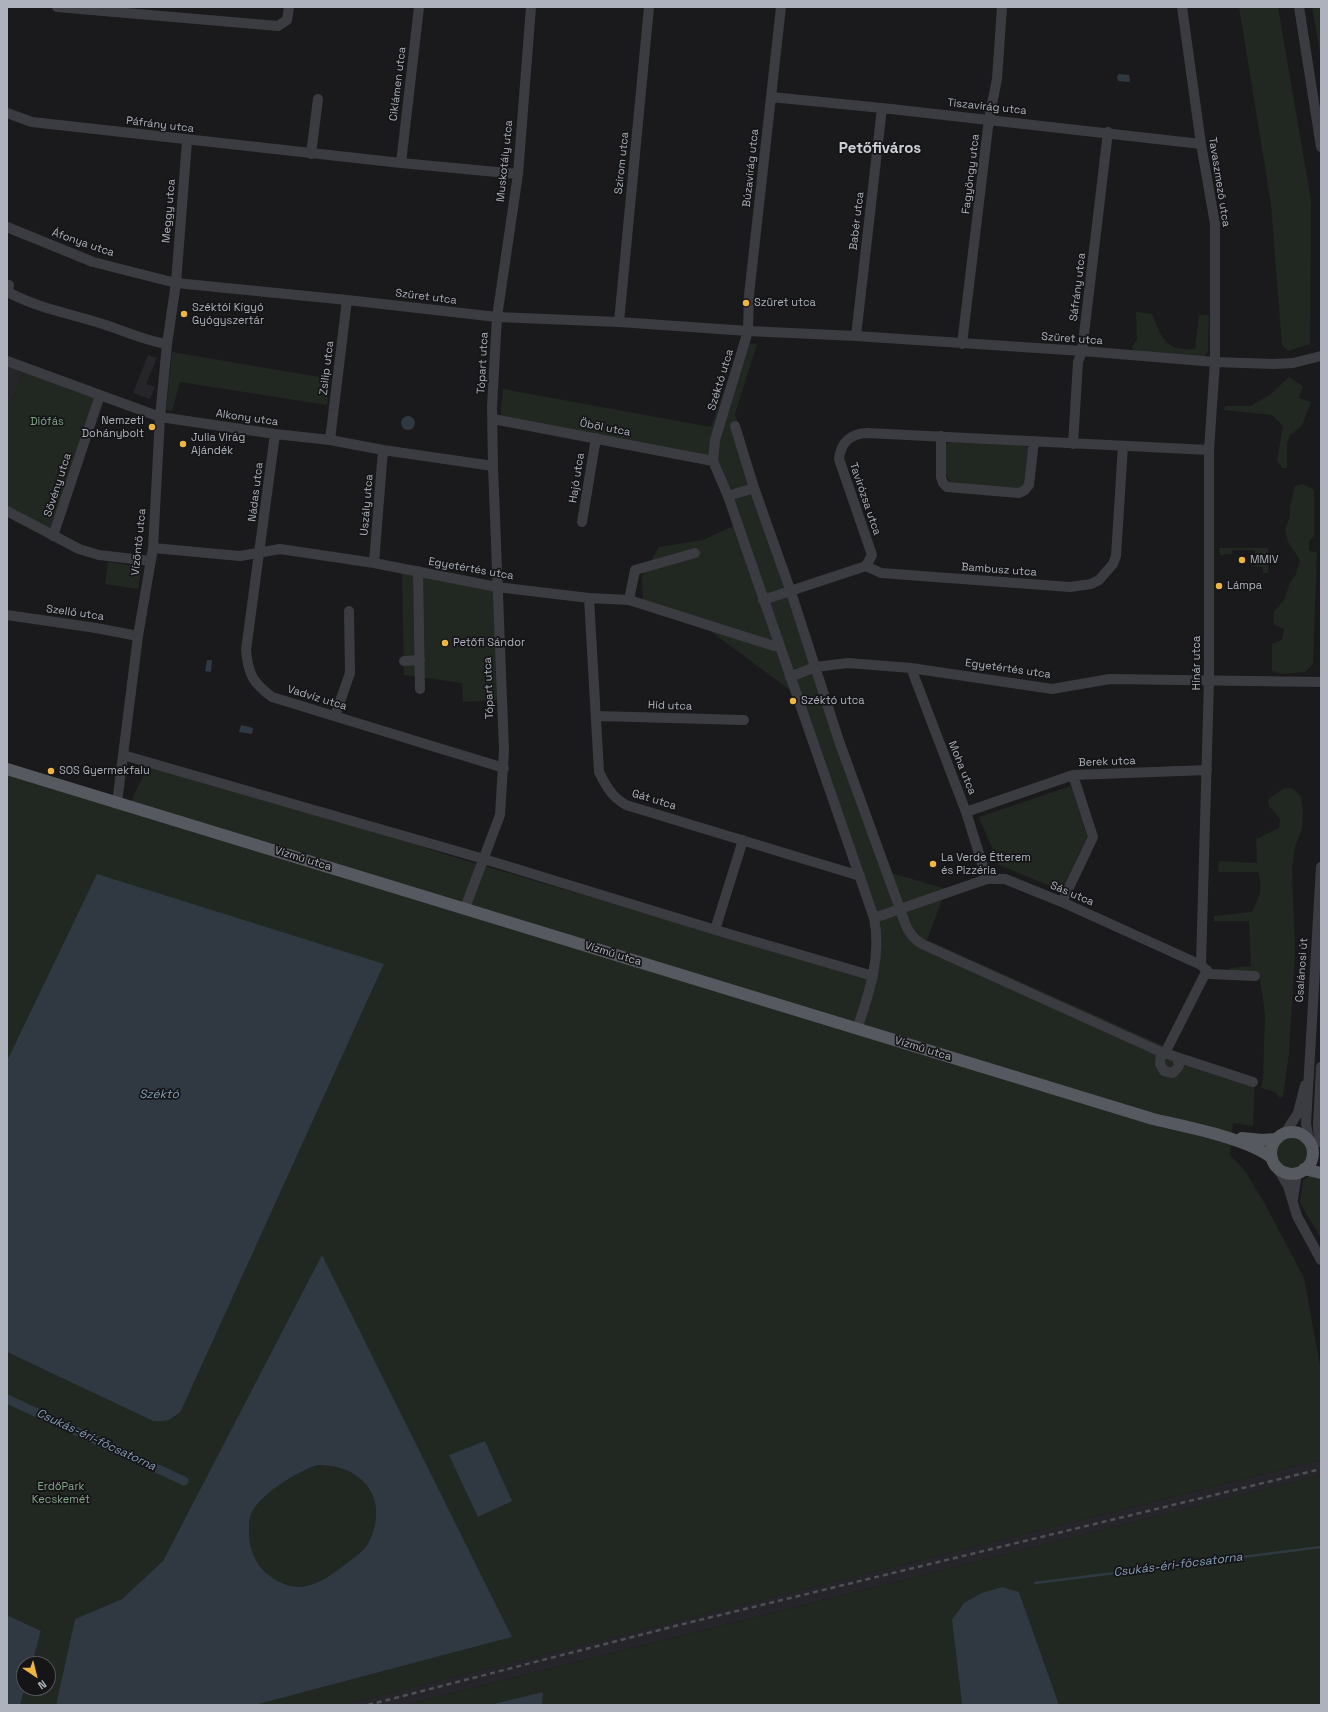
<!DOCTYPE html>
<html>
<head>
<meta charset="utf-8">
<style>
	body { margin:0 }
	#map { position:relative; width:1328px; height:1712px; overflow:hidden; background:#1a1a1d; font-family:"Space Grotesk",sans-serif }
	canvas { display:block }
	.frame { position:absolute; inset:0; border:8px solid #adb2bc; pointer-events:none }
	.north { position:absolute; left:16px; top:1656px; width:40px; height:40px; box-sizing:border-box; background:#151518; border:1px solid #52545a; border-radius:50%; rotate:145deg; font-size:11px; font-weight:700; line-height:16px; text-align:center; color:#adb2bc }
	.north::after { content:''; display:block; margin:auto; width:14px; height:18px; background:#eeb641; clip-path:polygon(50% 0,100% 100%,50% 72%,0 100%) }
</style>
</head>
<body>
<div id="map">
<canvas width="1328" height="1712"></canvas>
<div class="frame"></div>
<div class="north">N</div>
</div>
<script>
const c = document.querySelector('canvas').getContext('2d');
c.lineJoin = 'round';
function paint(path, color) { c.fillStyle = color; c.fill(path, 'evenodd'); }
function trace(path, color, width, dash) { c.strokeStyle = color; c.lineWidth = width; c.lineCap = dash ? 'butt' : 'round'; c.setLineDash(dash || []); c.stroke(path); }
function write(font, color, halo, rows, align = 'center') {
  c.font = font + ' "Space Grotesk",sans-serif'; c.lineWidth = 3.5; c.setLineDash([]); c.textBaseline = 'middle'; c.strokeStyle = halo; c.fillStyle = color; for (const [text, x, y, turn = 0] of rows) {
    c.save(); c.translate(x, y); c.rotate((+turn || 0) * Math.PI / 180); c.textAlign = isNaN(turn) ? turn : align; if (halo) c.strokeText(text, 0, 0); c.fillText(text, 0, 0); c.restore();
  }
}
const built = new Path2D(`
	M148 355 157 358 146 384 155 387 150 399 133 393Z
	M7 366 24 372 7 409Z
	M1321 1460V1475L404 1705H343Z`);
const green = new Path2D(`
	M1239 7H1278L1311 200 1310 344 1288 351 1282 345 1271 204Z
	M1312 7H1321V59Z
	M1136 312 1152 314C1162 339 1166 351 1195 349L1199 315H1209L1208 352 1204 357 1134 353 1132 347 1137 339Z
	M741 343 757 344 735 414 888 872 946 889 927 940 1193 1059 1255 1078 1253 1126 1233 1123 1230 1155 1245 1171 1265 1204 1304 1278 1321 1370V1460L343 1705H255L512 1637 322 1256 163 1561 122 1599 75 1619 56 1705H20L25 1688H48V1664H32L41 1631 7 1615V1352L153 1421 174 1418 181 1411 384 964 7 1061V773L127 810 151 759 444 854 869 979 874 944 872 921 794 693 706 628 643 605 642 576 659 547 703 540 735 525 709 464 500 424 503 389 711 427Z
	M172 352 331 379 327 405 180 382 172 411 166 410Z
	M24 372 98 397 50 529 7 505V409Z
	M1289 377 1303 386 1299 398 1311 402 1302 426 1290 435 1287 443V468H1282L1277 460 1283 426 1272 415 1224 410 1225 406H1251L1271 394Z
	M952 442 1020 445 1030 448 1027 482 1020 488 951 484 946 474V444Z
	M1302 484 1314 490V536L1309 541V551L1317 552 1313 664 1305 672 1282 674 1272 671V644L1282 640 1284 629 1274 624 1273 613 1284 600 1290 583 1296 574 1300 560 1288 542 1285 530 1290 516V506L1295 486Z
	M1219 548H1268V573H1263V567L1255 566V550H1232V554L1220 555Z
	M108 562 142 567 138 589 105 584Z
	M402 573 493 591 498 700 463 702 462 683 404 675Z
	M1071 786 1087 836 1062 891 999 865 979 817Z
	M1288 788 1293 789 1301 797 1303 812 1302 829 1295 847 1292 869 1295 951 1289 1053 1283 1096 1280 1098 1275 1092 1261 1088 1263 1080 1265 1013 1259 973 1228 972 1229 968 1251 966 1249 921H1214V916L1252 912C1260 896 1263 890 1258 872H1218L1219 861 1257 863 1256 839 1279 828 1280 819 1269 806 1268 799 1283 789Z
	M1276 1153a16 16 0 1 1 32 0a16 16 0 1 1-32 0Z
	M1312 1174 1321 1175V1238L1300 1203 1303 1180Z
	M318 1465C363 1465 390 1499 369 1542 364 1551 355 1557 347 1563 330 1576 310 1592 287 1585 263 1577 249 1557 249 1532 249 1525 249 1518 252 1512 262 1493 298 1471 318 1465Z
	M1321 1475V1705H1059L1019 1592 952 1620 962 1705H542L543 1692 489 1705H404Z`);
const water = new Path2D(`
	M1119 74 1129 75 1130 81 1128 82 1118 81 1117 77Z
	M401 423a7 7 0 1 1 14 0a7 7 0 1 1-14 0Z
	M207 660H212L211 672 205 671Z
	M241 725 253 728 252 734 239 732Z
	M97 874 384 964 181 1411C172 1420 166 1422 153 1421L7 1352V1061Z
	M322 1255 512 1637 255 1705H56L75 1619 122 1599 163 1561ZM318 1465C363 1465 390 1499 369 1542 364 1551 355 1557 347 1563 330 1576 310 1592 287 1585 263 1577 249 1557 249 1532 249 1525 249 1518 252 1512 262 1493 298 1471 318 1465Z
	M485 1441 512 1501 478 1517 449 1455Z
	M1002 1587 1019 1592 1059 1705H962L952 1620 964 1603 982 1593Z
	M7 1615 41 1631 32 1664H24L25 1688 20 1705H7Z
	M543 1692 542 1705H489Z`);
const stream = new Path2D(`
	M1035 1583 1321 1547`);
const canal = new Path2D(`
	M7 1399 184 1481`);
const minor = new Path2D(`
	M57 7 278 26 287 20 289 7
	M781 7 749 295 748 331 715 440 713 461 728 496 874 918C882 955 869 994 857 1029
	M1182 7 1201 144 1215 224V362L1209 450V680L1201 965
	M1299 7 1321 147
	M771 97 882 108 1201 144
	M7 113 32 122 401 163 518 174
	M311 154 318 99
	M401 163 419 7
	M7 227 93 262 176 283 347 300 497 317 619 322 748 331 856 336 1082 351 1215 362 1274 364 1293 363 1321 356
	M9 285 8 292C39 309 73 314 106 325 127 332 146 341 167 344
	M619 322 649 7
	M856 336 882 108
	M962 344 989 119 997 79 1002 7
	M7 361 160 417 275 434 330 440 383 450 493 466
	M493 419 713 461
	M735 426 754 488 791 592 839 741 900 909C905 923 908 936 922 944L1161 1052 1253 1082
	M275 434 246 650C248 674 253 683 272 697L504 768
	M941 436V477L943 483 947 487 1019 493 1025 490 1029 485 1034 441
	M330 440 347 300
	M1073 444 1078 362 1082 351 1108 132
	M728 496 754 488
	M7 511 79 549 99 555 151 561
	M582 522 596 438
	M53 536 100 395
	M153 548 240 556 280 549 374 563 497 587 589 598 629 600 774 646 779 645
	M374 563 383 450
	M866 566 872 555 839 459C841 442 850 434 867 433L1209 450
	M418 571 420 689
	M589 598 599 772C606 786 612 797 626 805L860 876
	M629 600 635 570 695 553
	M763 600 866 566 881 573 1070 587 1091 584 1099 580 1113 564 1116 556 1123 446
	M7 615 96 628 138 636
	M404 661 420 660
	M911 668 966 812 987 879
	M790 677 815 667 848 663 911 668 1052 689 1110 679 1321 682
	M335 716 350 673 349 611
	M596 716 744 720
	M123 755 484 859 719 931 873 976
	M117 803 138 636 153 548 160 417 167 344 176 283 187 141
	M966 812 1073 775 1207 770
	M1062 902 1093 837 1073 775
	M465 908 500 815 504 750 493 466 492 407 497 317 518 174 531 7
	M874 918 987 879H1005L1062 902 1201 965 1210 974 1255 976
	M715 930 743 840
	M1161 1052 1160 1064 1164 1071 1173 1073 1179 1066 1177 1057
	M1165 1053 1207 970
	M1285 1133 1298 1113 1305 1085
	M1309 1141 1306 1123 1321 867
	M1319 1142 1318 1125 1321 1067
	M1276 1166 1288 1186 1297 1216 1321 1260
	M1293 1199 1297 1173`);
const major = new Path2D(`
	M7 769 1153 1119C1186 1127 1247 1138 1272 1158
	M1271 1153a21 21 0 1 1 42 0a21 21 0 1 1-42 0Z
	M1242 1138 1262 1140 1276 1139
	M1304 1169 1321 1173`);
const rail = new Path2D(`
	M368 1705 675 1626 1321 1469`);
const markers = [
	[746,303,4,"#eeb641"],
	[184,314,4,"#eeb641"],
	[152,427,4,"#eeb641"],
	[183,444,4,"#eeb641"],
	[1242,560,4,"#eeb641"],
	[1219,586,4,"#eeb641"],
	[445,643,4,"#eeb641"],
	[793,701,4,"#eeb641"],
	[51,771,4,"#eeb641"],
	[933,864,4,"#eeb641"]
];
const streetNames = [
	["Ciklámen utca",398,84,-83],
	["Tiszavirág utca",987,107,6],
	["Páfrány utca",160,125,7],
	["Muskotály utca",505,161,-84],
	["Szirom utca",622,163,-84],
	["Búzavirág utca",751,168,-84],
	["Fagyöngy utca",971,174,-83],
	["Tavaszmező utca",1219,182,81],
	["Meggy utca",169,211,-85],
	["Babér utca",857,221,-83],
	["Áfonya utca",83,243,19],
	["Sáfrány utca",1078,287,-83],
	["Szüret utca",426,297,7],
	["Szüret utca",1072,339,4],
	["Tópart utca",483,363,-87],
	["Zsilip utca",327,368,-83],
	["Széktó utca",721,380,-73],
	["Alkony utca",247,418,8],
	["Öböl utca",605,428,11],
	["Hajó utca",577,478,-81],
	["Sövény utca",58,485,-72],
	["Nádas utca",256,492,-83],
	["Tavirózsa utca",865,499,71],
	["Uszály utca",367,505,-85],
	["Vízöntő utca",139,542,-84],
	["Egyetértés utca",471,569,10],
	["Bambusz utca",999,570,4],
	["Szellő utca",75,613,8],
	["Hínár utca",1197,663,-90],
	["Egyetértés utca",1008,669,8],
	["Tópart utca",489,688,-92],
	["Vadvíz utca",317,698,17],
	["Híd utca",670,706,2],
	["Berek utca",1107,762,-2],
	["Moha utca",962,768,68],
	["Gát utca",654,800,17],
	["Vízmű utca",303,859,17],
	["Sás utca",1072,894,23],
	["Vízmű utca",613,954,17],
	["Csalánosi út",1302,970,-86],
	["Vízmű utca",923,1049,17]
];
const poiNames = [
	["Szüret utca",754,303],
	["Széktói Kígyó",192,308],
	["Gyógyszertár",192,321],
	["Nemzeti",144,421,"right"],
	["Dohánybolt",144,434,"right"],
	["Julia Virág",191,438],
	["Ajándék",191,451],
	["MMIV",1250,560],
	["Lámpa",1227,586],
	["Petőfi Sándor",453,643],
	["Széktó utca",801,701],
	["SOS Gyermekfalu",59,771],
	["La Verde Étterem",941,858],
	["és Pizzéria",941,871]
];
const parkNames = [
	["Diófás",47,422],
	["ErdőPark",61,1487],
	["Kecskemét",61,1500]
];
const waterNames = [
	["Széktó",159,1095],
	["Csukás-éri-főcsatorna",96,1440,25],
	["Csukás-éri-főcsatorna",1178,1565,-7]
];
const districtNames = [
	["Petőfiváros",880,149]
];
paint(built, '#26262a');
paint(green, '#202821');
paint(water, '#303941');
trace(stream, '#303941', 2.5);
trace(canal, '#303941', 9);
trace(minor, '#3b3c42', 10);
trace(major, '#575960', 12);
trace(rail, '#4e5056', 2.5, [5, 4]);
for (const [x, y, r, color] of markers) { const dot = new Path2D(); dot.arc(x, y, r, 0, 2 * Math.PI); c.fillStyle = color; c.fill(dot); trace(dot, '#151518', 1.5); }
write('11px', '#adb2bc', '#151518', streetNames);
write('11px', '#adb2bc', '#151518', poiNames, 'left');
write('11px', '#85a687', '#151518', parkNames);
write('italic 12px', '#869eb5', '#151518', waterNames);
write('bold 15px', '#ced1d8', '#151518', districtNames);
</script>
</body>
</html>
